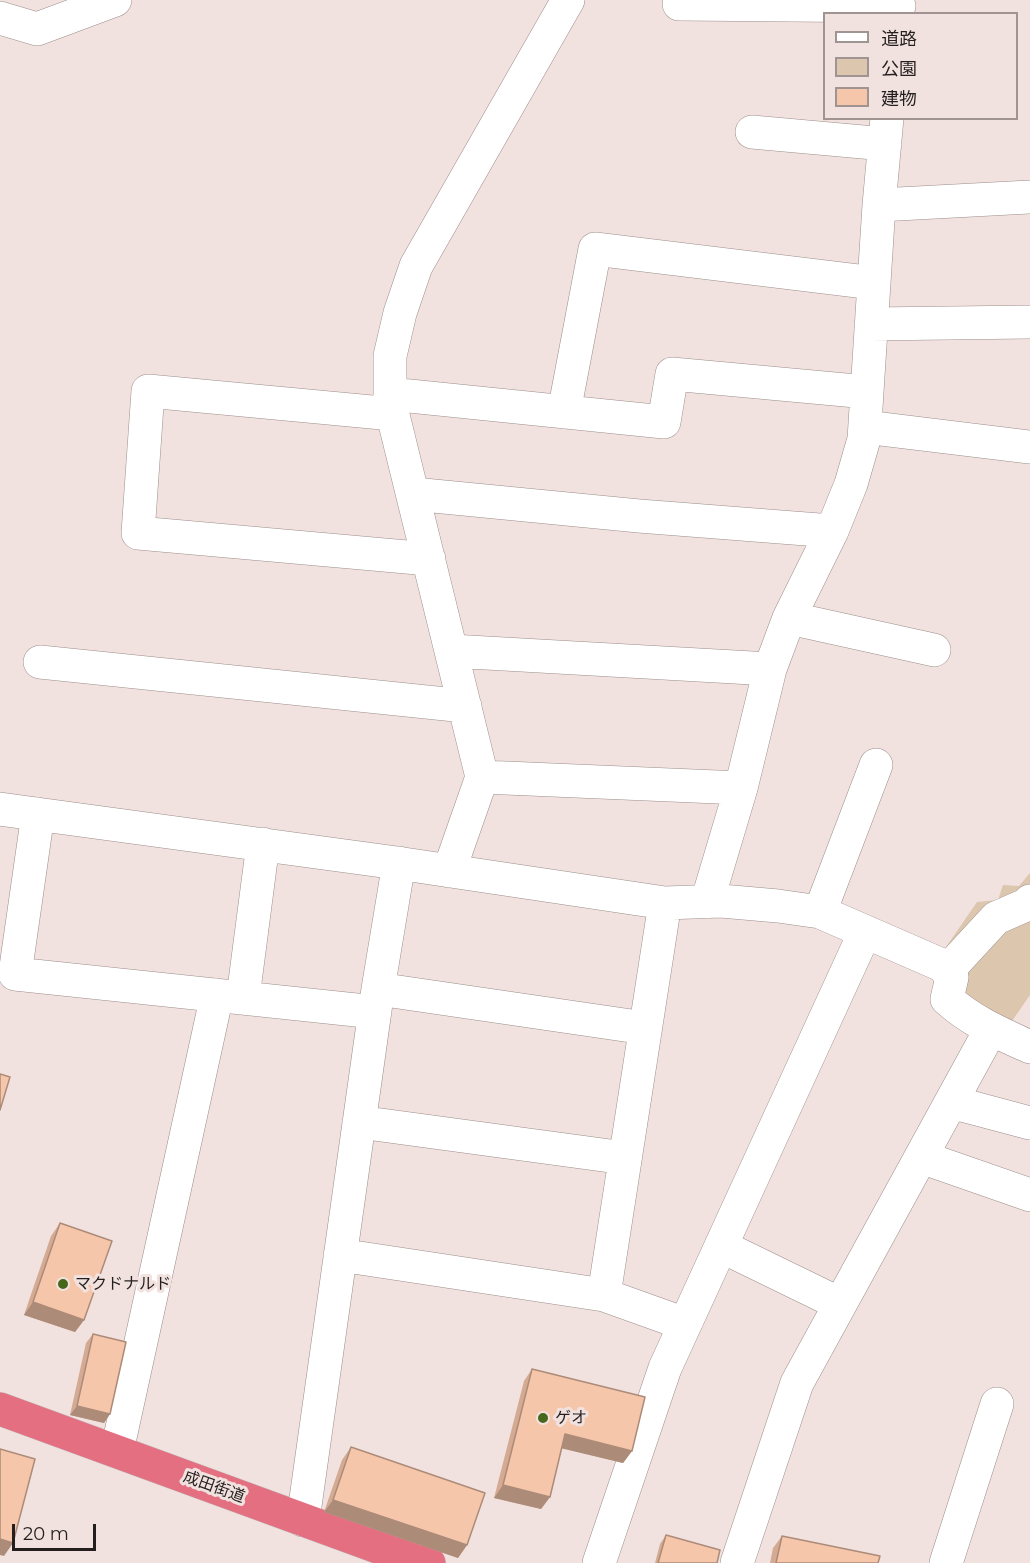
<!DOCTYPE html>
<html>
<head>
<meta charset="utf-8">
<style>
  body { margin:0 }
  #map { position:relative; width:1030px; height:1563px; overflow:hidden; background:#f1e2df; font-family:Montserrat,"Noto Sans JP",sans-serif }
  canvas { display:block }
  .legend { position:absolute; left:823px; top:12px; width:195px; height:108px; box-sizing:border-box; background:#f1e2df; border:2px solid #9f9492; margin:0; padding:8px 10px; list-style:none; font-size:18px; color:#241f1e }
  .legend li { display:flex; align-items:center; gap:12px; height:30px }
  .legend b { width:30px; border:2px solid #9f9492 }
  .scale { position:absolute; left:12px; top:1524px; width:84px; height:27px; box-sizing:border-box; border:3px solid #241f1e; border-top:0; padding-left:8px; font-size:18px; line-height:21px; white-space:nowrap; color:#241f1e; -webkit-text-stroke:4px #f1e2df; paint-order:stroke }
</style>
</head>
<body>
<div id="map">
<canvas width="1030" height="1563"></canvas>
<ul class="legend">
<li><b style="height:8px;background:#fff"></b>道路</li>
<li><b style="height:16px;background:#dcc6ae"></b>公園</li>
<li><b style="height:16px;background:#f6c6ab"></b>建物</li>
</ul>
<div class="scale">20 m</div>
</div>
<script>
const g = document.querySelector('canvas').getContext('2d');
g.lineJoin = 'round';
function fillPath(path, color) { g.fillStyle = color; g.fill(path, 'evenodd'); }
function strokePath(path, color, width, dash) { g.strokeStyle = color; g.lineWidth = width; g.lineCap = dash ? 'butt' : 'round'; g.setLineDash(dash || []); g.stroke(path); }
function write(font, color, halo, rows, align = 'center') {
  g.font = font + ' Montserrat,"Noto Sans JP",sans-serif'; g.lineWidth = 6; g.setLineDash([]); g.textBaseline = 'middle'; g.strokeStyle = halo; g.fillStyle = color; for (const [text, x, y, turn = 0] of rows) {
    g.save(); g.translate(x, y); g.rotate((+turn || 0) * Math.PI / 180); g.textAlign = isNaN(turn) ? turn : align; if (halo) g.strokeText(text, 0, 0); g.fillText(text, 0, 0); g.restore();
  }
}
fillPath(new Path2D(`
  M 1030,873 L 1030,995 L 1003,1034 L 947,999 L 946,947 L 977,902 L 998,900 L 1003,885 L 1019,886 Z`), '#dcc6ae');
const minor = new Path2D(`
  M 679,4 L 899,6
  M 0,18 L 37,29 L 115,0
  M 752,132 L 885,144
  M 879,205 L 1030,197
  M 871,324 L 1030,322
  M 390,394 L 664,422 L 672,374 L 867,392
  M 564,412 L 595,249 L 874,283
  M 393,414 L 148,391 L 138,533 L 429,559
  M 865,427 L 1030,447
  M 413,494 L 639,516 L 832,531
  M 789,618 L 934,650
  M 451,651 L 770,669
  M 40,662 L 465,706
  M 482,777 L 741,788
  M 0,809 L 397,863 L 665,903 L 721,901 L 778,906 L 820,912 L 944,966 L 952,977 L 947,999 C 971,1021 1001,1034 1030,1047
  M 38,814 L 15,974 L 375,1012
  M 449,871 L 482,777 L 390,403 L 390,356 L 400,313 L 416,266 L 568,0
  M 707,902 L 741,788 L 770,669 L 789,618 L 832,531 L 851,484 L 864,439 L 879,205 L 887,118
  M 820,912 L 876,765
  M 947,971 L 996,918 L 1026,905 L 1030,901
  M 378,989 L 645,1028
  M 243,997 L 263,844
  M 951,1102 L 1030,1123
  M 359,1122 L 625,1158
  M 921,1157 L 1030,1195
  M 721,1246 L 840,1304
  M 340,1255 L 604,1295 L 685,1324
  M 604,1295 L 665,903
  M 117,1451 L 217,995
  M 303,1520 L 378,989 L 399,863
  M 599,1563 L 665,1368 L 865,932
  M 737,1563 L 797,1383 L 991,1029
  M 946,1563 L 997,1404`);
const highway = new Path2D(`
  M 0,1409 L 394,1553 L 429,1563`);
strokePath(minor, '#9c8e8b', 34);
strokePath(highway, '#c6c5c4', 34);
strokePath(minor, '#fff', 33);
strokePath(highway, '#e36f81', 33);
fillPath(new Path2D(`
  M 60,1223 L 84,1320 L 75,1332 L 24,1315 L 51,1236 Z
  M 93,1334 L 110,1414 L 104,1423 L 70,1415 L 86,1343 Z
  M 532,1369 L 632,1451 L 623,1463 L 562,1448 L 550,1497 L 541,1509 L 494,1498 L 524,1381 Z
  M 351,1447 L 467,1545 L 458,1558 L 324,1512 L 342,1460 Z
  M 666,1535 L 717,1563 L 655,1563 L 660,1544 Z
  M 782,1536 L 878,1563 L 770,1563 L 773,1548 Z`), '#d4aa93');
fillPath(new Path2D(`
  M 33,1302 L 84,1320 L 75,1332 L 24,1315 Z
  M 77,1406 L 110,1414 L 104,1423 L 70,1415 Z
  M 565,1434 L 632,1451 L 623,1463 L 556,1447 Z
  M 503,1485 L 550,1497 L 541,1509 L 494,1498 Z
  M 333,1500 L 467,1545 L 458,1558 L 324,1512 Z
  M 0,1539 L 13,1543 L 4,1556 L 0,1555 Z`), '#ac8b78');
const building = new Path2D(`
  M 0,1074 L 10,1077 L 0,1110 Z
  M 60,1223 L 112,1241 L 84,1320 L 33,1302 Z
  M 93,1334 L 126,1342 L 110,1414 L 77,1406 Z
  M 532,1369 L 645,1397 L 632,1451 L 565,1434 L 550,1497 L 503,1485 Z
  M 351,1447 L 485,1493 L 467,1545 L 333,1500 Z
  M 0,1449 L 35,1459 L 13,1543 L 0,1539 Z
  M 666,1535 L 720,1550 L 717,1563 L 658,1563 Z
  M 782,1536 L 880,1556 L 878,1563 L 776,1563 Z`);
fillPath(building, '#f6c6ab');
strokePath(building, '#ac8b78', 1.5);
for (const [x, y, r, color] of [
  [63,1284,6,"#47671d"],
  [543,1418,6,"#47671d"]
]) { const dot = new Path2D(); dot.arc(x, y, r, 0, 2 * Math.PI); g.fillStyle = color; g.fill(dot); strokePath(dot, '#f1e2df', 2); }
write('16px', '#241f1e', '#f1e2df', [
  ["マクドナルド",75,1284],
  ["ゲオ",555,1418]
], 'left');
write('16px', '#241f1e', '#f1e2df', [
  ["成田街道",214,1487,20]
]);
</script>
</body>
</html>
